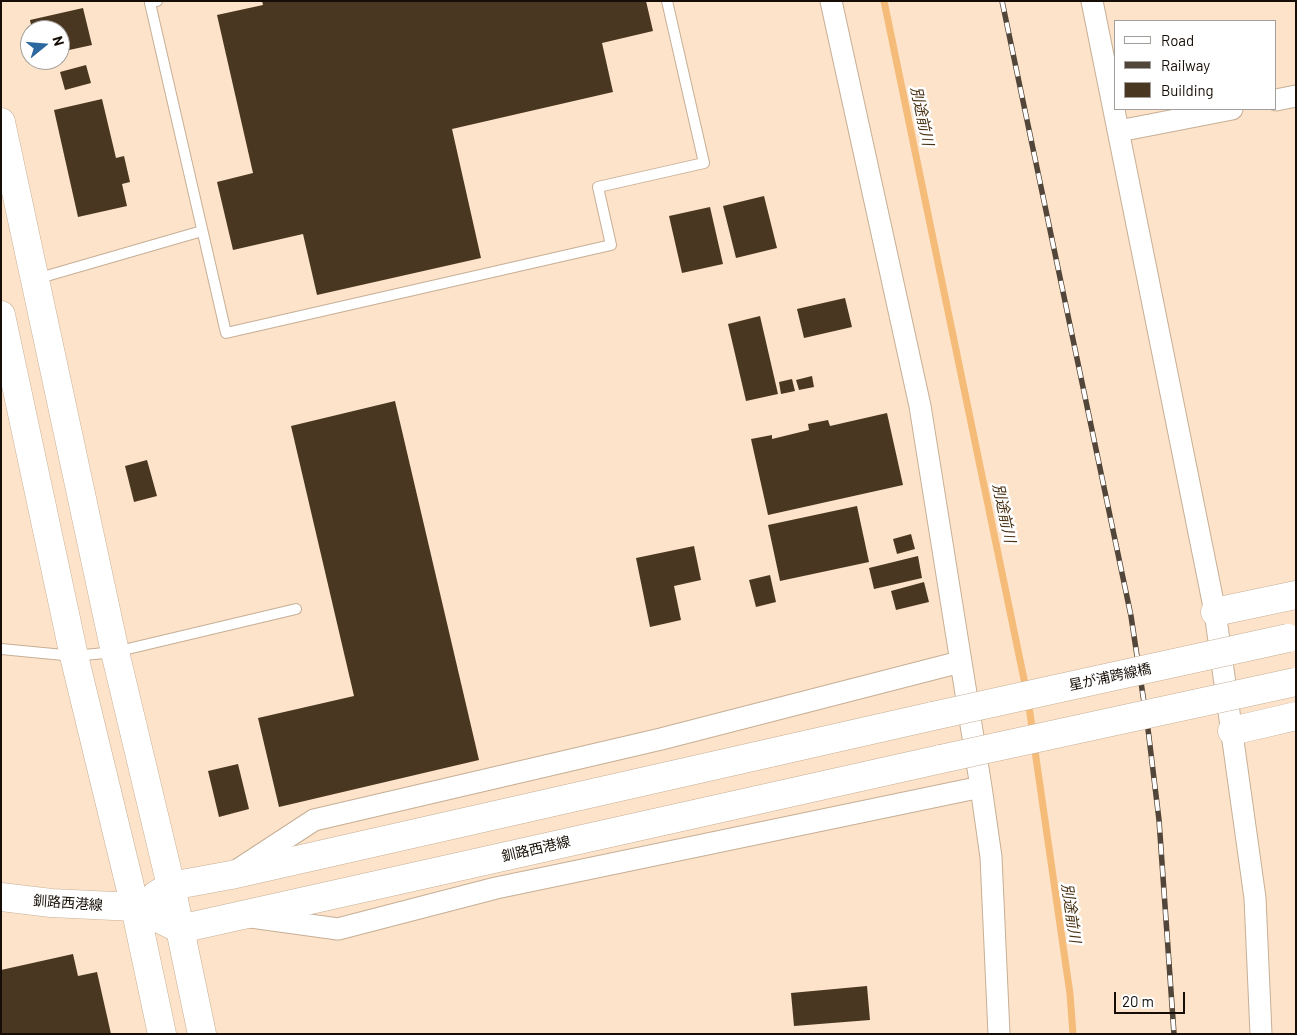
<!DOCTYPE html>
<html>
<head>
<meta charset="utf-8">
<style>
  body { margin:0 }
  #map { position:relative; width:1297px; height:1035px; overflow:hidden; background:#fce3c9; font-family:Barlow,sans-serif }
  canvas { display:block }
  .frame { position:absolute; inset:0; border:2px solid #160e06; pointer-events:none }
  .legend { position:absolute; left:1114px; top:20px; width:162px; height:90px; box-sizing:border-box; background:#fff; border:1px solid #a29f9b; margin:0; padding:6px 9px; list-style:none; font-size:15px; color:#160e06 }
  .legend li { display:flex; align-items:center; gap:10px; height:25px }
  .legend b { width:25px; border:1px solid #a29f9b }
  .north { position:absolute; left:20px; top:20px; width:50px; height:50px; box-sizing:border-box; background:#fff; border:1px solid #a29f9b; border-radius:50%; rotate:73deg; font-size:14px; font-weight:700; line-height:20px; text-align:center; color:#160e06 }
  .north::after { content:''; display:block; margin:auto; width:18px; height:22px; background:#2c689f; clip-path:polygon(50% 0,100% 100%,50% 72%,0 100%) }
  .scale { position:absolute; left:1114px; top:992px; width:71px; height:22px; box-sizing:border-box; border:2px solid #160e06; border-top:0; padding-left:6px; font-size:15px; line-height:18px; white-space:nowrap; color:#160e06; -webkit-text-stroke:4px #fff; paint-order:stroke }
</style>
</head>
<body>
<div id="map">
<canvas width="1297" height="1035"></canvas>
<div class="frame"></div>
<ul class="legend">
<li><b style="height:6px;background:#fff"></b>Road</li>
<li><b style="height:6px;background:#524539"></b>Railway</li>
<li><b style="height:14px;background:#4a3721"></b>Building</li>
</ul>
<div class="north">N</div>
<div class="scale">20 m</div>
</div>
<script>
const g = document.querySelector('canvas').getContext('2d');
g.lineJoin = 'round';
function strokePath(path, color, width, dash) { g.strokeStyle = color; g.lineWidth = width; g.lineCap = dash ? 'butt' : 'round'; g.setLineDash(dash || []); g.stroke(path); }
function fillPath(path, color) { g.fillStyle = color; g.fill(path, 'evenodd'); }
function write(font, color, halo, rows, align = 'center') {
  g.font = font + ' Barlow,"Noto Sans JP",sans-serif'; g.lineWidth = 5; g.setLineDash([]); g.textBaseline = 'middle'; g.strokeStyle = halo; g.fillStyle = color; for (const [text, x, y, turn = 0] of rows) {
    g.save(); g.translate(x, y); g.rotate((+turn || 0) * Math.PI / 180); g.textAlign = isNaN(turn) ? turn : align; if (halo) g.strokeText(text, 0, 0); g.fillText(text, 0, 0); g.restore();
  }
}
strokePath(new Path2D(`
  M 884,1 L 1026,689
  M 1028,700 L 1033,734
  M 1034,744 L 1070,994 L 1073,1034`), '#f5bb78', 7);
fillPath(new Path2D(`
  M 262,1 L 646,1 L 653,31 L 602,43 L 613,92 L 452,129 L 481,258 L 317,295 L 303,234 L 233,250 L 217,182 L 253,173 L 217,15 L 263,5 Z
  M 83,8 L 92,45 L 60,52 L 60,30 L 32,30 L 30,20 Z
  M 86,65 L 91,83 L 65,90 L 60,72 Z
  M 102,99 L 116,158 L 124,156 L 130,182 L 122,184 L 127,206 L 78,217 L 54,110 Z
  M 764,196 L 777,248 L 736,258 L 723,206 Z
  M 710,207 L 723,264 L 682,273 L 669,216 Z
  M 845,298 L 852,327 L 804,338 L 797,309 Z
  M 760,316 L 778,394 L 746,401 L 728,324 Z
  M 812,376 L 814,387 L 799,390 L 796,380 Z
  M 792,379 L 795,391 L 781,394 L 779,382 Z
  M 395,401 L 479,760 L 279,807 L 258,718 L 354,696 L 291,426 Z
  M 887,413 L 903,485 L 768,515 L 751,439 L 772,435 L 772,439 L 809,430 L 808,424 L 828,420 L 830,426 Z
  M 147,460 L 157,496 L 134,502 L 125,466 Z
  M 857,506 L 869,562 L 780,581 L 768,525 Z
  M 911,534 L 915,549 L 897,554 L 893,539 Z
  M 694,546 L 701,580 L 674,586 L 681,620 L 650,627 L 636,558 Z
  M 918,556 L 922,578 L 874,589 L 869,568 Z
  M 770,575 L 776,602 L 756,607 L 749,580 Z
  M 924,582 L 929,602 L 896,610 L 891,591 Z
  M 238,764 L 249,809 L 219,817 L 208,771 Z
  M 73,954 L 78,976 L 97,972 L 111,1034 L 1,1034 L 1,970 Z
  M 867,986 L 870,1020 L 794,1026 L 791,993 Z`), '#4a3721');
const lane = new Path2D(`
  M 157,1 L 150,3 L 226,333 L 611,245 L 598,187 L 704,163 L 667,1
  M 36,279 L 202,231
  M 1,649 L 74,656 L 115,652 L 296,609`);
const street = new Path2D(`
  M 831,1 L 920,406 L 981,787 L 991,857 L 999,1034
  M 1092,1 L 1215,612 L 1255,898 L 1261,1034
  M 1276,100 L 1296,96
  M 1119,131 L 1232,109
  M 239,869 L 314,820 L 661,739 L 960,662
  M 251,917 L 338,929 L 496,888 L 981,787`);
const secondary = new Path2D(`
  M 1,122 L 115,652 L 171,886 L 202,1034
  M 1,315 L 74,656 L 135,907 L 162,1034
  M 1215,612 L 1296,595
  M 1232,731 L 1296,716
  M 156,895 L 171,886 L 231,875 L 933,716
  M 1,897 L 51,903 L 135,907 L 180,929 L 941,759`);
strokePath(lane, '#c6af96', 12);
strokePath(street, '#c6af96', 23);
strokePath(secondary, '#c6af96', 29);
strokePath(lane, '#fff', 10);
strokePath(street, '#fff', 21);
strokePath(secondary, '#fff', 28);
const rail = new Path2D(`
  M 1002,1 L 1131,616 L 1148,729 L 1159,820 L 1174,1034`);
strokePath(rail, '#524539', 5.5);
strokePath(rail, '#fff', 4, [11]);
const secondaryBridge = new Path2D(`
  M 933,716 L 1288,638
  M 941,759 L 1295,682`);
strokePath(secondaryBridge, '#c6af96', 29, []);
strokePath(secondaryBridge, '#fff', 28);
write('14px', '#160e06', '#fff', [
  ["星が浦跨線橋",1110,677,-12],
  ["釧路西港線",536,849,-13],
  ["釧路西港線",68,903,4]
]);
write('italic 15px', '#493114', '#fff', [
  ["別途前川",922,116,78],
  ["別途前川",1004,513,78],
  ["別途前川",1071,913,82]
]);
</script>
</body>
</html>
